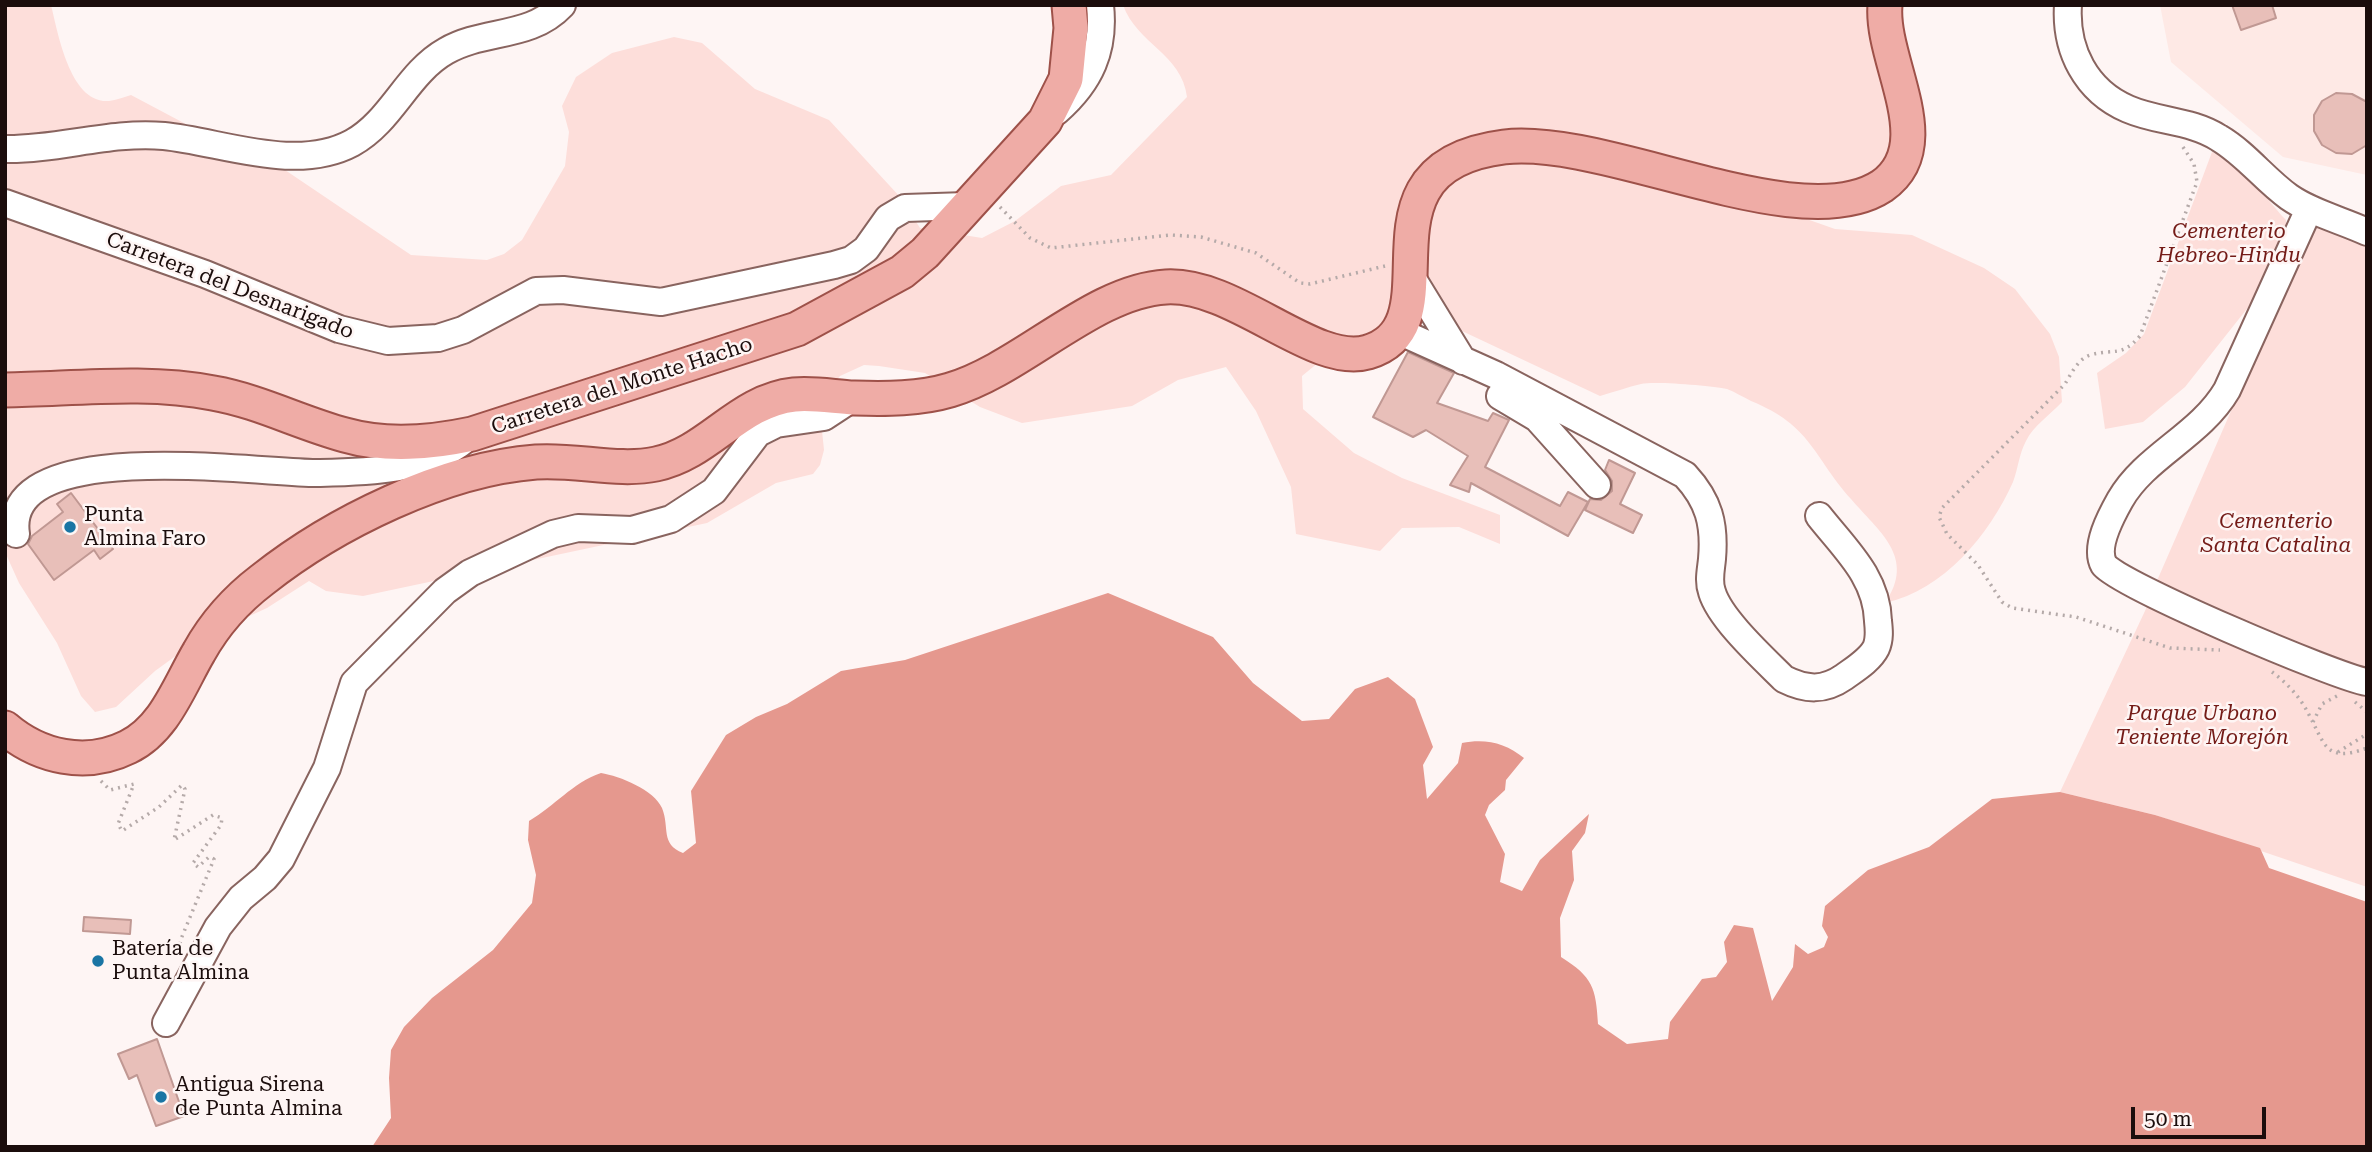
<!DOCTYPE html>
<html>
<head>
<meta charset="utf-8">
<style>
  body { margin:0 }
  #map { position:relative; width:2372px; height:1152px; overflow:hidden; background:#fef5f4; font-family:"Roboto Serif",serif }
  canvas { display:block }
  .frame { position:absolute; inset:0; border:7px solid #1b0d0c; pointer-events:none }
  .scale { position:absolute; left:2131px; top:1107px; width:135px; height:32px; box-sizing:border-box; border:4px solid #1b0d0c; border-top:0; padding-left:9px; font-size:21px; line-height:24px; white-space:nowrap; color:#1b0d0c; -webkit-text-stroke:5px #fef5f4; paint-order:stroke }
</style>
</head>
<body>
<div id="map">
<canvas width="2372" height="1152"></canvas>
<div class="frame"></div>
<div class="scale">50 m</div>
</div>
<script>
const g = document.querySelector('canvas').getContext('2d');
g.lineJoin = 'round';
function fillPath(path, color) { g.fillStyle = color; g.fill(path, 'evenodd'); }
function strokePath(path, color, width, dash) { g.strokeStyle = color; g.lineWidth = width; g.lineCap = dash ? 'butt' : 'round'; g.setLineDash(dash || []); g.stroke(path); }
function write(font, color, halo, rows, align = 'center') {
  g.font = font + ' "Roboto Serif",serif'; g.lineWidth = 5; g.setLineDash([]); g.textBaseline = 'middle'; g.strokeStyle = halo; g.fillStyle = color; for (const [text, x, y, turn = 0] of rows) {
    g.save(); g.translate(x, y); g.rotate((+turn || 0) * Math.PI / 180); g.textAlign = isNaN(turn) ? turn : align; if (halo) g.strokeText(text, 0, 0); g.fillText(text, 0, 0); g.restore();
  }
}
fillPath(new Path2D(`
  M 2160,5 L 2367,5 L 2367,175 L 2283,157 L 2171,62 Z`), '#fee9e5');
fillPath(new Path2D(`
  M 5,5 L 51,5 C 58,33 70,104 109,101 C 116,100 124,97 131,95 L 197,130 L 248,145 L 411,255 L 487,260 L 504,254 L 522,240 L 565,166 L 569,132 L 562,106 L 576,77 L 612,53 L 674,37 L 702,43 L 755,89 L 829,120 L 901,198 L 920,228 L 982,238 L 1015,221 L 1061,186 L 1111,175 L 1187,97 C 1182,54 1137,44 1123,5 L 1876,5 L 1898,117 L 1891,165 L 1798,216 L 1835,229 L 1912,235 L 1984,268 L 2015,289 L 2050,334 L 2059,357 L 2062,402 C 2051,414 2033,426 2026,441 C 2019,454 2018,469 2013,482 C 1989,535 1944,590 1885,603 C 1917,557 1878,531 1851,499 C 1812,455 1812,426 1751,401 C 1743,397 1735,392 1727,389 C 1712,386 1656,381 1641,384 C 1628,387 1614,392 1600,396 L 1428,315 L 1347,339 L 1302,376 L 1303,409 L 1354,453 L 1402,478 L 1500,515 L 1500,544 L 1459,527 L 1402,528 L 1380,551 L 1296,534 L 1291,487 L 1256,411 L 1226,367 L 1178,380 L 1132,406 L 1022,423 L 980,407 L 925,373 L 879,366 L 864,365 L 840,376 L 819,402 L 824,450 L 820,465 L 813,474 L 776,483 L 707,523 L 363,596 L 326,591 L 309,581 L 267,608 L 199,639 L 155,671 L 116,707 L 95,712 L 81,696 L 57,643 L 19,583 L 5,552 Z
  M 2212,152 C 2244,162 2263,196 2286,220 L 2286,234 L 2265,286 L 2185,387 L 2143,422 L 2105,429 L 2097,373 L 2126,353 L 2144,334 Z
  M 2313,223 L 2367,248 L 2367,669 L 2354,666 L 2156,583 Z
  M 2152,596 L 2367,683 L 2367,887 L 2155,815 L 2060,792 Z`), '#fddeda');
fillPath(new Path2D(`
  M 1108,593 L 1213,637 L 1253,683 L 1302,721 L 1329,719 L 1355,689 L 1388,677 L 1415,699 L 1433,747 L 1423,765 L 1427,799 L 1458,763 L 1462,743 C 1485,738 1506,743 1524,758 L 1506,780 L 1505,790 L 1489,805 L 1485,815 L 1505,854 L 1500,882 L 1522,891 L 1540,860 L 1589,814 L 1585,833 L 1572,851 L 1574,880 L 1560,918 L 1561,957 C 1593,977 1596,988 1598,1024 L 1627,1044 L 1668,1039 L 1670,1022 L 1702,979 L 1716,977 L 1727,962 L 1724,942 L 1734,925 L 1753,928 L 1772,1001 L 1793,967 L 1795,944 L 1808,954 L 1824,947 L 1828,937 L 1822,926 L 1825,906 L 1868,870 L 1929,847 L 1992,799 L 2060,792 L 2155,815 L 2260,848 L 2269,868 L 2367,902 L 2367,1147 L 372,1147 L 391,1118 L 389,1078 L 391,1050 L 404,1027 L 432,998 L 493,950 L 532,903 L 536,875 L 528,840 L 529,821 C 555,806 572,783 601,773 C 620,776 654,790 662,808 C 670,828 660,844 683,853 L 696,843 L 691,791 L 726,735 L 756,717 L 787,704 L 841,671 L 905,660 Z`), '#e5988e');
const building = new Path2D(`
  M 2232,5 L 2272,5 L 2276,18 L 2241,30 Z
  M 2336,93 L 2352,94 L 2367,102 L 2367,145 L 2352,154 L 2336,153 L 2322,145 L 2314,131 L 2314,115 L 2322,101 Z
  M 1408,352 L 1454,373 L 1437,403 L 1488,421 L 1493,413 L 1509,420 L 1485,467 L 1560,506 L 1568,492 L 1588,502 L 1568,536 L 1471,483 L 1469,492 L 1450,485 L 1468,456 L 1426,430 L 1413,437 L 1373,417 Z
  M 1609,460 L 1635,473 L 1620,504 L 1642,515 L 1633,533 L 1585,510 L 1590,499 L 1601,500 L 1612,491 L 1612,481 L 1605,470 Z
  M 71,493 L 113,549 L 100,559 L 94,550 L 54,580 L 28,544 L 32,536 L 63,512 L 57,504 Z
  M 84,917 L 131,920 L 130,934 L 83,931 Z
  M 157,1039 L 184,1116 L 156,1126 L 137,1075 L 129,1079 L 118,1054 Z`);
fillPath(building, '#e8bfb9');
strokePath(building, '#c09893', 2);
const minor = new Path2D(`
  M 2068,5 C 2065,50 2086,91 2128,109 C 2158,122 2191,120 2219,138 C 2246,154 2264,179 2289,197 C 2312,213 2341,220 2367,232
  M 1057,111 C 1090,82 1105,50 1100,5
  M 5,149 C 58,150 111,131 164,136 C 222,142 296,173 352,143 C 392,121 407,73 446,51 C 484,29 530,39 562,5
  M 5,203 L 205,274 L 339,329 L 388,341 L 438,338 L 463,330 L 536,291 L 563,290 L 661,302 L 834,265 L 851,260 L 866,249 L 888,218 L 905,208 L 966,206
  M 2309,209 L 2227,390 C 2200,436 2145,456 2120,500 C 2111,516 2094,547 2104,565 C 2115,583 2338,678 2367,682
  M 1411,276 L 1463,361
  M 1396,330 L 1496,375 L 1685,475 C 1709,501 1715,524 1712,559 C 1711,570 1708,581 1712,592 C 1720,619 1763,658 1784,679 C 1806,690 1824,691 1844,677 C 1855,669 1870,660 1876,648 C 1880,639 1879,630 1878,621 C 1877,577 1845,549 1819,516
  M 1500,396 L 1537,418 L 1597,485
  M 16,534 C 0,432 268,475 319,473 C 367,472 427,471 466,439
  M 166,1023 L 218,927 L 241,898 L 265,878 L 281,859 L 327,768 L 354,683 L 445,591 L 470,573 L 553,534 L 578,528 L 632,530 L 671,519 L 714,491 L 758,433 L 776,424 L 824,417 L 853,398`);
const major = new Path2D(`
  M 5,390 C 74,389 146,380 213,393 C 259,401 300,423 345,435 C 387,447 430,443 472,434 L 797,329 L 902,272 L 925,253 L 1045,121 L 1066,79 L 1071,28 L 1069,5
  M 5,728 C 39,757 86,768 128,747 C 165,729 179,686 199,652 C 214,625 237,599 262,580 C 334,523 444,469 536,462 C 576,459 618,472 656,464 C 709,453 738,401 794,395 C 814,393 834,397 854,398 C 886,399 920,399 950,390 C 1022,369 1093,291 1166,287 C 1235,283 1314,368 1368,352 C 1462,324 1343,167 1504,147 C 1607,135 1800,240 1882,186 C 1941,145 1880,61 1885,5`);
strokePath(minor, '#89645f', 30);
strokePath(major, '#9e5149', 37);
strokePath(new Path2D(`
  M 2183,147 L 2194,164 L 2197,182 L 2140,336 C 2121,358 2114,348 2090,355 C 2078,359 2071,374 2065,384 L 1942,508 L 1939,517 L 1947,534 L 1978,565 L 2002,602 L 2012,608 L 2076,617 L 2170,648 L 2220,650
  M 1000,207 L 1030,238 L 1051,248 L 1171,235 L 1201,237 L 1256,253 L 1300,283 L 1310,284 L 1385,266
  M 2272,672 C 2286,682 2300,697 2308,713 C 2325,743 2324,764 2367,748
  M 2355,702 L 2367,712
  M 2313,722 L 2322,704 L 2337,696
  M 2338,752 L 2367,734
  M 101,781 L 110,790 L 134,784 L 118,824 L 122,831 L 159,807 L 182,785 L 185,789 L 174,840 L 213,815 L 222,818 L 221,825 L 193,863 L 198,867 L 209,857 L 214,859 L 181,939 L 179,949 L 182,950`), '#b5aaa9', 3.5, [2, 5]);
strokePath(minor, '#fff', 26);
strokePath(major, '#efaca6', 33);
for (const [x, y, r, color] of [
  [70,527,7,"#1a75a4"],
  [98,961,7,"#1a75a4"],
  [161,1097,7,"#1a75a4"]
]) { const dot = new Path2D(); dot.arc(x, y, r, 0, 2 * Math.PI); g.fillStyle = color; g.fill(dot); strokePath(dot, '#fef5f4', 2.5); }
write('italic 21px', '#741b17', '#fef5f4', [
  ["Cementerio",2229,232],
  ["Hebreo-Hindu",2229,256],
  ["Cementerio",2276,522],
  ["Santa Catalina",2276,546],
  ["Parque Urbano",2202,714],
  ["Teniente Morejón",2202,738]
]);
write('21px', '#1b0d0c', '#fef5f4', [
  ["Carretera del Desnarigado",230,286,21],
  ["Carretera del Monte Hacho",622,386,-18]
]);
write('21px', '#1b0d0c', '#fef5f4', [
  ["Punta",84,515],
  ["Almina Faro",84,539],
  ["Batería de",112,949],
  ["Punta Almina",112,973],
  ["Antigua Sirena",175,1085],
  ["de Punta Almina",175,1109]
], 'left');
</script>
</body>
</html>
